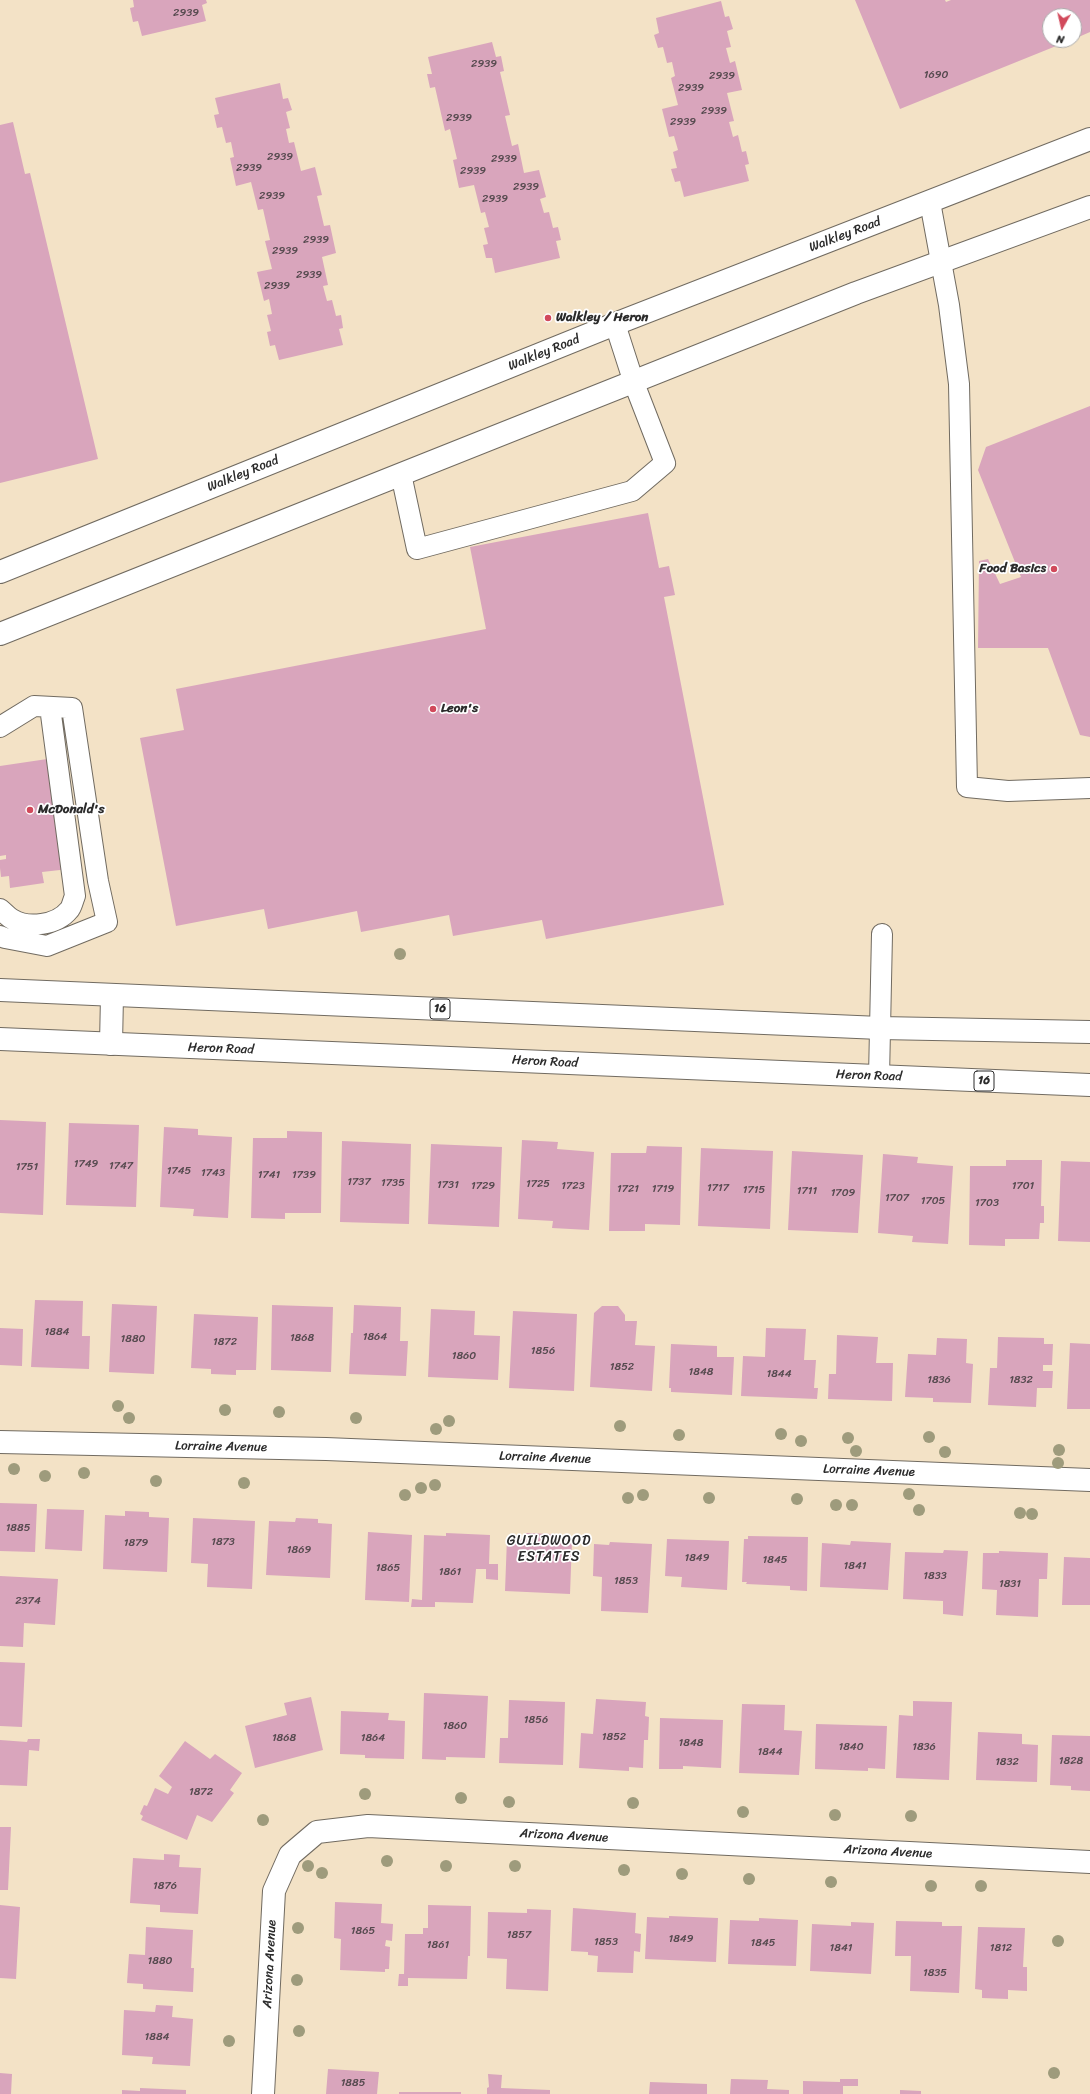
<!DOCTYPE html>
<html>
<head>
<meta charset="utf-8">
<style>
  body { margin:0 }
  #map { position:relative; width:1090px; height:2094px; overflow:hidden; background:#f3e2c6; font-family:Sriracha,sans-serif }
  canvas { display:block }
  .north { position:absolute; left:1042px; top:8px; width:40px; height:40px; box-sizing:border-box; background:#fff; border:1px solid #aaa; border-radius:50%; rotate:188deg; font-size:11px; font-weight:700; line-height:16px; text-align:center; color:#2b2b2b }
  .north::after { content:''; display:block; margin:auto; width:14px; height:18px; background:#d1495b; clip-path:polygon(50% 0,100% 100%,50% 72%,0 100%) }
</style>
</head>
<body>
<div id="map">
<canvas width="1090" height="2094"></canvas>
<div class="north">N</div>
</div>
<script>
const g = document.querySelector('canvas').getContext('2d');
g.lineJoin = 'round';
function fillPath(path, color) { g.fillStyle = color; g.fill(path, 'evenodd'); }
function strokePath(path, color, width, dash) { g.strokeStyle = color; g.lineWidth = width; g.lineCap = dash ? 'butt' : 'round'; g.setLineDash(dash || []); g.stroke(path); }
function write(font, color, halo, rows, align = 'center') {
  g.font = font + ' Sriracha,sans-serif'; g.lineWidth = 3.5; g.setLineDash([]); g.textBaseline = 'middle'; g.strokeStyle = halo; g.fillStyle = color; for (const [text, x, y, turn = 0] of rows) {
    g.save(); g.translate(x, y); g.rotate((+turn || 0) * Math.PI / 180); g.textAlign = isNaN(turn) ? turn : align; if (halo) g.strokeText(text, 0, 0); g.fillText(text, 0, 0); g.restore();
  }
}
fillPath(new Path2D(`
  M 133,0 L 206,0 L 207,3 L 202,5 L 206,21 L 142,36 L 138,21 L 133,22 L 130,8 L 134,7 Z
  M 855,0 L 945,0 L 946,2 L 951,0 L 1090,0 L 1090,32 L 1074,39 L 1074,16 L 1050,16 L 1050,40 L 1071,40 L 900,109 Z
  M 721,1 L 725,17 L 729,16 L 733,29 L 727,31 L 731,47 L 726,48 L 730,63 L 735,61 L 742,90 L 727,93 L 734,121 L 729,122 L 733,137 L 738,135 L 742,152 L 746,151 L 749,164 L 745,165 L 749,181 L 684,197 L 680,181 L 675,182 L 671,169 L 677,168 L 673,152 L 678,150 L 674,136 L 669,137 L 662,109 L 678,105 L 671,78 L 675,76 L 672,62 L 667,63 L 663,47 L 658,48 L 654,35 L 659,33 L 656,18 Z
  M 492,42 L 496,57 L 501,56 L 504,71 L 500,72 L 510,115 L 505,116 L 512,146 L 518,144 L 524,173 L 539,170 L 546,197 L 540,199 L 544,213 L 549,212 L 553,228 L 558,227 L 561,240 L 556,241 L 560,258 L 495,273 L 492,258 L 486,258 L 483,245 L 488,244 L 484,228 L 489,227 L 485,212 L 481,213 L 474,185 L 459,188 L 453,160 L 457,159 L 450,129 L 445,131 L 435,87 L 430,88 L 427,74 L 432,74 L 428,57 Z
  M 280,83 L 283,99 L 288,98 L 292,110 L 286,112 L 290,128 L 286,129 L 289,143 L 294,142 L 301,171 L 315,167 L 322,195 L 317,196 L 321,213 L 324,226 L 330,225 L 336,253 L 322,257 L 328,285 L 323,286 L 327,301 L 332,300 L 336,316 L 341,315 L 343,328 L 339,329 L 343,345 L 279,360 L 275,345 L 270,346 L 267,332 L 271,331 L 267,315 L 272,314 L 269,299 L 264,301 L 257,272 L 272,269 L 265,241 L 270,240 L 263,209 L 258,210 L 251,182 L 236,186 L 230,158 L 234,157 L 231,142 L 226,143 L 222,127 L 217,128 L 214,115 L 219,114 L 215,98 Z
  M 13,122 L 25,174 L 30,173 L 98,459 L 0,483 L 0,125 Z
  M 1090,406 L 1090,737 L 1080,735 L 1048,648 L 978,648 L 979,561 L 988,559 L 1000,584 L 1021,577 L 978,470 L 986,447 Z
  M 648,513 L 659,568 L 669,566 L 675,595 L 664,597 L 724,905 L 546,939 L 542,920 L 453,936 L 449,915 L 361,932 L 357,911 L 268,929 L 264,909 L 176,926 L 140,738 L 184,730 L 176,689 L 486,629 L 470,547 Z
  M 54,758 L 69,869 L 42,872 L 44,883 L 10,888 L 9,876 L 1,877 L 0,868 L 0,860 L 6,859 L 6,855 L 0,856 L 0,766 Z
  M 0,1120 L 46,1122 L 43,1215 L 0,1213 Z
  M 69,1123 L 139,1125 L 136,1207 L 66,1205 Z
  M 164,1127 L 198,1129 L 198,1135 L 232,1137 L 228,1218 L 193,1216 L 194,1209 L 160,1207 Z
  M 287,1131 L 322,1132 L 321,1213 L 285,1213 L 285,1219 L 251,1218 L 253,1138 L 287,1138 Z
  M 522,1140 L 558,1142 L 557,1149 L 594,1152 L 589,1230 L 552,1228 L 553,1221 L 518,1219 Z
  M 342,1141 L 411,1144 L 409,1224 L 340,1222 Z
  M 431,1144 L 502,1147 L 499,1227 L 428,1224 Z
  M 647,1146 L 682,1147 L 680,1225 L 645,1224 L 645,1231 L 609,1231 L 611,1153 L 646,1153 Z
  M 701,1148 L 773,1151 L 770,1229 L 698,1226 Z
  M 792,1151 L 863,1155 L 858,1233 L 788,1230 Z
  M 883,1154 L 918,1157 L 917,1163 L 953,1166 L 948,1244 L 912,1242 L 913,1236 L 878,1233 Z
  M 1006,1160 L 1042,1160 L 1041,1206 L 1044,1206 L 1044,1223 L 1040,1223 L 1039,1239 L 1005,1239 L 1005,1246 L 969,1245 L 970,1166 L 1006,1166 Z
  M 1061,1161 L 1090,1162 L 1090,1242 L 1058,1241 Z
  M 35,1300 L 83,1301 L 82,1336 L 90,1336 L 89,1369 L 31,1367 Z
  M 112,1304 L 157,1306 L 154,1374 L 109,1372 Z
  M 272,1305 L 333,1307 L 331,1372 L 271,1370 Z
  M 354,1305 L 401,1307 L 400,1341 L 408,1341 L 406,1376 L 349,1374 L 351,1333 L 353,1333 Z
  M 602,1306 L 618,1306 L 625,1315 L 625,1321 L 637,1321 L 635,1345 L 655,1346 L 652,1391 L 590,1387 L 594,1313 Z
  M 431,1309 L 475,1311 L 474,1335 L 500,1336 L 498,1380 L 428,1377 Z
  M 513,1311 L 577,1314 L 574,1391 L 509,1388 Z
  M 194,1314 L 258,1317 L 256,1370 L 236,1370 L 236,1375 L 211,1374 L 211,1369 L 191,1368 Z
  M 0,1328 L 23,1329 L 22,1366 L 0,1365 Z
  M 766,1328 L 806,1329 L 804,1360 L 816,1360 L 814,1388 L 818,1388 L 817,1399 L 741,1396 L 743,1356 L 765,1357 Z
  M 837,1335 L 878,1337 L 876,1363 L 893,1363 L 892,1401 L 828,1399 L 829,1374 L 836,1374 Z
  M 998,1337 L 1044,1338 L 1044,1344 L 1053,1344 L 1052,1365 L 1043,1365 L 1043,1371 L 1053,1371 L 1052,1388 L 1037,1388 L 1036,1407 L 988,1405 L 990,1368 L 997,1368 Z
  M 937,1338 L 967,1339 L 966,1363 L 973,1364 L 971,1403 L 933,1402 L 933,1398 L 905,1397 L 908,1354 L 936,1355 Z
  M 1070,1343 L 1090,1344 L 1090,1409 L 1067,1409 Z
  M 671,1344 L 717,1346 L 717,1357 L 734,1357 L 732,1395 L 671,1392 L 671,1388 L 669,1388 Z
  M 0,1503 L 37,1504 L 35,1552 L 0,1551 Z
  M 47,1509 L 84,1510 L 82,1551 L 45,1549 Z
  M 125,1511 L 149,1512 L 149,1517 L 169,1518 L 167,1572 L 103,1569 L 105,1515 L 125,1516 Z
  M 193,1518 L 255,1521 L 252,1589 L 207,1587 L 208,1564 L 191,1563 Z
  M 296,1518 L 318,1519 L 318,1523 L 332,1524 L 330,1578 L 266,1575 L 269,1521 L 295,1522 Z
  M 368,1532 L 412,1535 L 409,1602 L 365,1600 Z
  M 446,1533 L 490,1535 L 489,1564 L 498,1564 L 498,1580 L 486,1579 L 486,1569 L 476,1569 L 473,1603 L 435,1602 L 435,1607 L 411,1607 L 412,1599 L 422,1600 L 424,1535 L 446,1536 Z
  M 526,1533 L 551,1534 L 551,1537 L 566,1538 L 566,1540 L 572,1541 L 570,1594 L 505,1591 L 507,1538 L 526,1539 Z
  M 748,1536 L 808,1537 L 807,1591 L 790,1590 L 790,1586 L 746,1584 L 747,1582 L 742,1582 L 744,1539 L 748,1539 Z
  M 667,1539 L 729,1541 L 727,1590 L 681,1587 L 682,1577 L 665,1576 Z
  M 851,1541 L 891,1543 L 888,1590 L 820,1587 L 822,1543 L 850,1545 Z
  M 610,1542 L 652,1544 L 648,1613 L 601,1611 L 602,1577 L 593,1576 L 594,1544 L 609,1545 Z
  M 944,1550 L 968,1551 L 963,1616 L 943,1614 L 943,1601 L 903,1599 L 905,1552 L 943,1553 Z
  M 999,1551 L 1048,1553 L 1047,1579 L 1039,1579 L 1038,1617 L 996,1615 L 997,1590 L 982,1589 L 983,1553 L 999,1553 Z
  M 1064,1557 L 1090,1558 L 1090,1605 L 1062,1605 Z
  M 0,1576 L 58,1579 L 55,1625 L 24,1623 L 23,1647 L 0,1646 Z
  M 0,1662 L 25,1663 L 22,1727 L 0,1726 Z
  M 424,1693 L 488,1696 L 485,1758 L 446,1757 L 446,1760 L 422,1759 Z
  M 311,1697 L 323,1750 L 255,1768 L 245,1726 L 287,1715 L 284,1703 Z
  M 596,1699 L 646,1702 L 645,1716 L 649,1717 L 648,1740 L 644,1740 L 643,1768 L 629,1767 L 629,1771 L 579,1768 L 581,1733 L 593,1734 Z
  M 509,1700 L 565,1702 L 563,1765 L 499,1763 L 500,1738 L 508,1738 Z
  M 913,1701 L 952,1702 L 949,1780 L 896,1778 L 899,1715 L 913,1716 Z
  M 742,1704 L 785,1705 L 784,1730 L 802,1731 L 799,1775 L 739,1773 Z
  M 341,1711 L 389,1713 L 388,1720 L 405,1721 L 404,1759 L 365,1758 L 365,1755 L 340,1754 Z
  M 660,1718 L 723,1720 L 721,1768 L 683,1766 L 683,1769 L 659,1769 Z
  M 816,1724 L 887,1726 L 885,1769 L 868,1768 L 868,1771 L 815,1769 Z
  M 978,1732 L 1022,1734 L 1022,1744 L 1038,1745 L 1037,1782 L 976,1780 Z
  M 1052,1735 L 1090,1736 L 1090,1791 L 1071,1790 L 1071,1786 L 1050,1785 Z
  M 28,1739 L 40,1739 L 39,1751 L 29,1750 L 27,1786 L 0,1785 L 0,1740 L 27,1742 Z
  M 185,1741 L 210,1759 L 215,1754 L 242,1773 L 230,1790 L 234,1793 L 212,1822 L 197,1815 L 187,1840 L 141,1820 L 143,1816 L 140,1814 L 144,1805 L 147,1806 L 155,1788 L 168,1794 L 172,1787 L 159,1776 Z
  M 0,1827 L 11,1827 L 8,1890 L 0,1890 Z
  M 164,1854 L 180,1855 L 179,1867 L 201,1868 L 198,1914 L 160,1912 L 160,1905 L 130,1903 L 133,1858 L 164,1860 Z
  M 335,1902 L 382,1904 L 381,1923 L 393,1924 L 392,1941 L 386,1940 L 385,1946 L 390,1947 L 389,1969 L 385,1969 L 385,1972 L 340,1970 L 341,1939 L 334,1938 Z
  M 0,1905 L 20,1907 L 16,1979 L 0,1978 Z
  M 428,1905 L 471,1906 L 470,1956 L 468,1956 L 467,1979 L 408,1978 L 408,1986 L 398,1986 L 399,1974 L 404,1974 L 405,1934 L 423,1934 L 423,1928 L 428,1928 Z
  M 573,1908 L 636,1913 L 635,1933 L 641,1934 L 640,1952 L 634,1951 L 633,1973 L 597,1972 L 598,1956 L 588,1955 L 588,1952 L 571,1951 Z
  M 527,1909 L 551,1910 L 548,1991 L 506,1989 L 507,1959 L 487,1958 L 488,1912 L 527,1913 Z
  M 669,1916 L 718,1918 L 716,1962 L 645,1959 L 647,1917 L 669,1918 Z
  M 759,1918 L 798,1920 L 796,1966 L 728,1964 L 730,1920 L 759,1921 Z
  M 896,1921 L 942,1922 L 942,1926 L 962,1926 L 959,1993 L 910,1991 L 911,1956 L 895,1956 Z
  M 851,1922 L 874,1923 L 871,1974 L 810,1971 L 812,1924 L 851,1926 Z
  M 146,1927 L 193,1930 L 191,1968 L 194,1968 L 193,1992 L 143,1989 L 143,1984 L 127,1983 L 129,1954 L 145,1955 Z
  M 978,1927 L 1025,1928 L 1023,1967 L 1027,1967 L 1027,1991 L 1008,1990 L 1008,1999 L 982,1998 L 982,1990 L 975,1989 Z
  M 156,2005 L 173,2006 L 172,2017 L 193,2019 L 190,2066 L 152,2064 L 153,2057 L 122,2055 L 124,2010 L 155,2012 Z
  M 328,2069 L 379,2072 L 377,2094 L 326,2094 Z
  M 0,2073 L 12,2074 L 11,2094 L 0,2094 Z
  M 488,2074 L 502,2075 L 501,2088 L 550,2090 L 550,2094 L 487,2094 L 487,2088 L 489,2087 Z
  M 731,2079 L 768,2080 L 767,2089 L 789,2090 L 789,2094 L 730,2094 Z
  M 840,2079 L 858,2079 L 858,2086 L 843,2086 L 843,2094 L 803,2094 L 803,2081 L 840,2082 Z
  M 650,2082 L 707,2084 L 707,2094 L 649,2094 Z
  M 140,2088 L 186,2090 L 186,2094 L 122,2094 L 122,2090 L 140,2091 Z
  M 900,2090 L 921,2091 L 921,2094 L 900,2094 Z
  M 399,2092 L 461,2092 L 461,2094 L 399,2094 Z`), '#d9a5bc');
const service = new Path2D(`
  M 930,202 L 949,305 L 959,384 L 967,787 L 1008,791 L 1090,788
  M 401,474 L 417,549 L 632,491 L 665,463 L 634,383 L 615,324
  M 0,727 L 34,706 L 72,708 L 98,881 L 107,922 L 47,946 L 5,938 L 0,936
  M 0,909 C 4,912 8,917 12,919 C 28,929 57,925 69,910 C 72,907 73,900 75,896 L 50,707
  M 879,1077 L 882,934`);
const minor = new Path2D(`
  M 0,1442 L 326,1449 L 1090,1480
  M 263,2094 L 274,1891 L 290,1855 L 317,1832 L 368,1826 L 1090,1862`);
const secondary = new Path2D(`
  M 0,572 L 615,324 L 1090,139
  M 0,634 L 856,293 L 1090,207
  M 111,1044 L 112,996`);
const primary = new Path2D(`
  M 0,990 L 880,1028 L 1090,1032
  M 0,1039 L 1090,1085`);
strokePath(service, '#716b61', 22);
strokePath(minor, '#716b61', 24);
strokePath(secondary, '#716b61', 24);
strokePath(primary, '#716b61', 24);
strokePath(service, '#fff', 20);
strokePath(minor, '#fff', 22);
strokePath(secondary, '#fff', 22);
strokePath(primary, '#fff', 22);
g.fillStyle = '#9e9b7c';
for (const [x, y] of [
  [400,954],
  [118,1406],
  [225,1410],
  [279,1412],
  [129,1418],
  [356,1418],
  [449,1421],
  [620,1426],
  [436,1429],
  [781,1434],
  [679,1435],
  [929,1437],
  [848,1438],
  [801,1441],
  [1059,1450],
  [856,1451],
  [945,1452],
  [1058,1463],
  [14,1469],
  [84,1473],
  [45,1476],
  [156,1481],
  [244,1483],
  [435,1485],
  [421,1488],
  [909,1494],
  [405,1495],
  [643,1495],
  [628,1498],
  [709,1498],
  [797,1499],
  [836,1505],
  [852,1505],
  [919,1510],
  [1020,1513],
  [1032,1514],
  [365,1794],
  [461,1798],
  [509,1802],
  [633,1803],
  [743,1812],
  [835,1815],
  [911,1816],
  [263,1820],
  [387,1861],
  [308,1866],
  [446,1866],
  [515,1866],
  [624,1870],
  [322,1873],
  [682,1874],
  [749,1879],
  [831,1882],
  [931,1886],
  [981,1886],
  [298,1928],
  [1058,1941],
  [297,1980],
  [299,2031],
  [229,2041],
  [1054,2073]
]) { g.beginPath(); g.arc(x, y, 6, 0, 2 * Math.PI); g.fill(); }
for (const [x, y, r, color] of [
  [548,318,4,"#d1495b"],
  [1054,569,4,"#d1495b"],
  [433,709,4,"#d1495b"],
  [30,810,4,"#d1495b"]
]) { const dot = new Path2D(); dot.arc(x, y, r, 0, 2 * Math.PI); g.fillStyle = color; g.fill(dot); strokePath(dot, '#fff', 1.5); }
write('11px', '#564a4f', null, [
  ["2939",186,13],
  ["2939",484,64],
  ["1690",936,75],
  ["2939",722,76],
  ["2939",691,88],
  ["2939",714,111],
  ["2939",459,118],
  ["2939",683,122],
  ["2939",280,157],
  ["2939",504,159],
  ["2939",249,168],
  ["2939",473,171],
  ["2939",526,187],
  ["2939",272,196],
  ["2939",495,199],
  ["2939",316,240],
  ["2939",285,251],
  ["2939",309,275],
  ["2939",277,286],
  ["1749",86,1164],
  ["1747",121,1166],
  ["1751",27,1167],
  ["1745",179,1171],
  ["1743",213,1173],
  ["1741",269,1175],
  ["1739",304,1175],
  ["1737",359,1182],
  ["1735",393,1183],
  ["1725",538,1184],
  ["1731",448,1185],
  ["1729",483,1186],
  ["1723",573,1186],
  ["1701",1023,1186],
  ["1717",718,1188],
  ["1721",628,1189],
  ["1719",663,1189],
  ["1715",754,1190],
  ["1711",807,1191],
  ["1709",843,1193],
  ["1707",897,1198],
  ["1705",933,1201],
  ["1703",987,1203],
  ["1884",57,1332],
  ["1864",375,1337],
  ["1868",302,1338],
  ["1880",133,1339],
  ["1872",225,1342],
  ["1856",543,1351],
  ["1860",464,1356],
  ["1852",622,1367],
  ["1848",701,1372],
  ["1844",779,1374],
  ["1836",939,1380],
  ["1832",1021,1380],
  ["1885",18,1528],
  ["1873",223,1542],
  ["1879",136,1543],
  ["1869",299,1550],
  ["1849",697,1558],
  ["1845",775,1560],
  ["1841",855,1566],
  ["1865",388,1568],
  ["1861",450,1572],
  ["1833",935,1576],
  ["1853",626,1581],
  ["1831",1010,1584],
  ["2374",28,1601],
  ["1856",536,1720],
  ["1860",455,1726],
  ["1852",614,1737],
  ["1868",284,1738],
  ["1864",373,1738],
  ["1848",691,1743],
  ["1840",851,1747],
  ["1836",924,1747],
  ["1844",770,1752],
  ["1828",1071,1761],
  ["1832",1007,1762],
  ["1872",201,1792],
  ["1876",165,1886],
  ["1865",363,1931],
  ["1857",519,1935],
  ["1849",681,1939],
  ["1853",606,1942],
  ["1845",763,1943],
  ["1861",438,1945],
  ["1841",841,1948],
  ["1812",1001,1948],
  ["1880",160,1961],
  ["1835",935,1973],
  ["1884",157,2037],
  ["1885",353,2083]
]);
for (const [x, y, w] of [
  [440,1009,20],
  [984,1081,20]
]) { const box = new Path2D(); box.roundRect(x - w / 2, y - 10, w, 20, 3); g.fillStyle = '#fff'; g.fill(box); strokePath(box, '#2b2b2b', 1); }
write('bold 12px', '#2b2b2b', null, [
  ["16",440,1009],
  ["16",984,1081]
]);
write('13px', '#2b2b2b', '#fff', [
  ["Walkley Road",845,235,-21],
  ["Walkley Road",544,353,-22],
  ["Walkley Road",243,474,-22],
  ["Heron Road",221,1049,2],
  ["Heron Road",545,1062,3],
  ["Heron Road",869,1076,2],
  ["Lorraine Avenue",221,1447,1],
  ["Lorraine Avenue",545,1458,2],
  ["Lorraine Avenue",869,1471,2],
  ["Arizona Avenue",564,1836,3],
  ["Arizona Avenue",888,1852,3],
  ["Arizona Avenue",270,1964,-87]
]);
write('bold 13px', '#2b2b2b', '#fff', [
  ["Walkley / Heron",556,318],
  ["Food Basics",1046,569,"right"],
  ["Leon's",441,709],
  ["McDonald's",38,810]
], 'left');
g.letterSpacing = '1px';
write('14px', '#2b2b2b', '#fff', [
  ["GUILDWOOD",549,1541],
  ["ESTATES",549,1557]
]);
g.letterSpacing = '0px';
</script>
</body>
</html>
